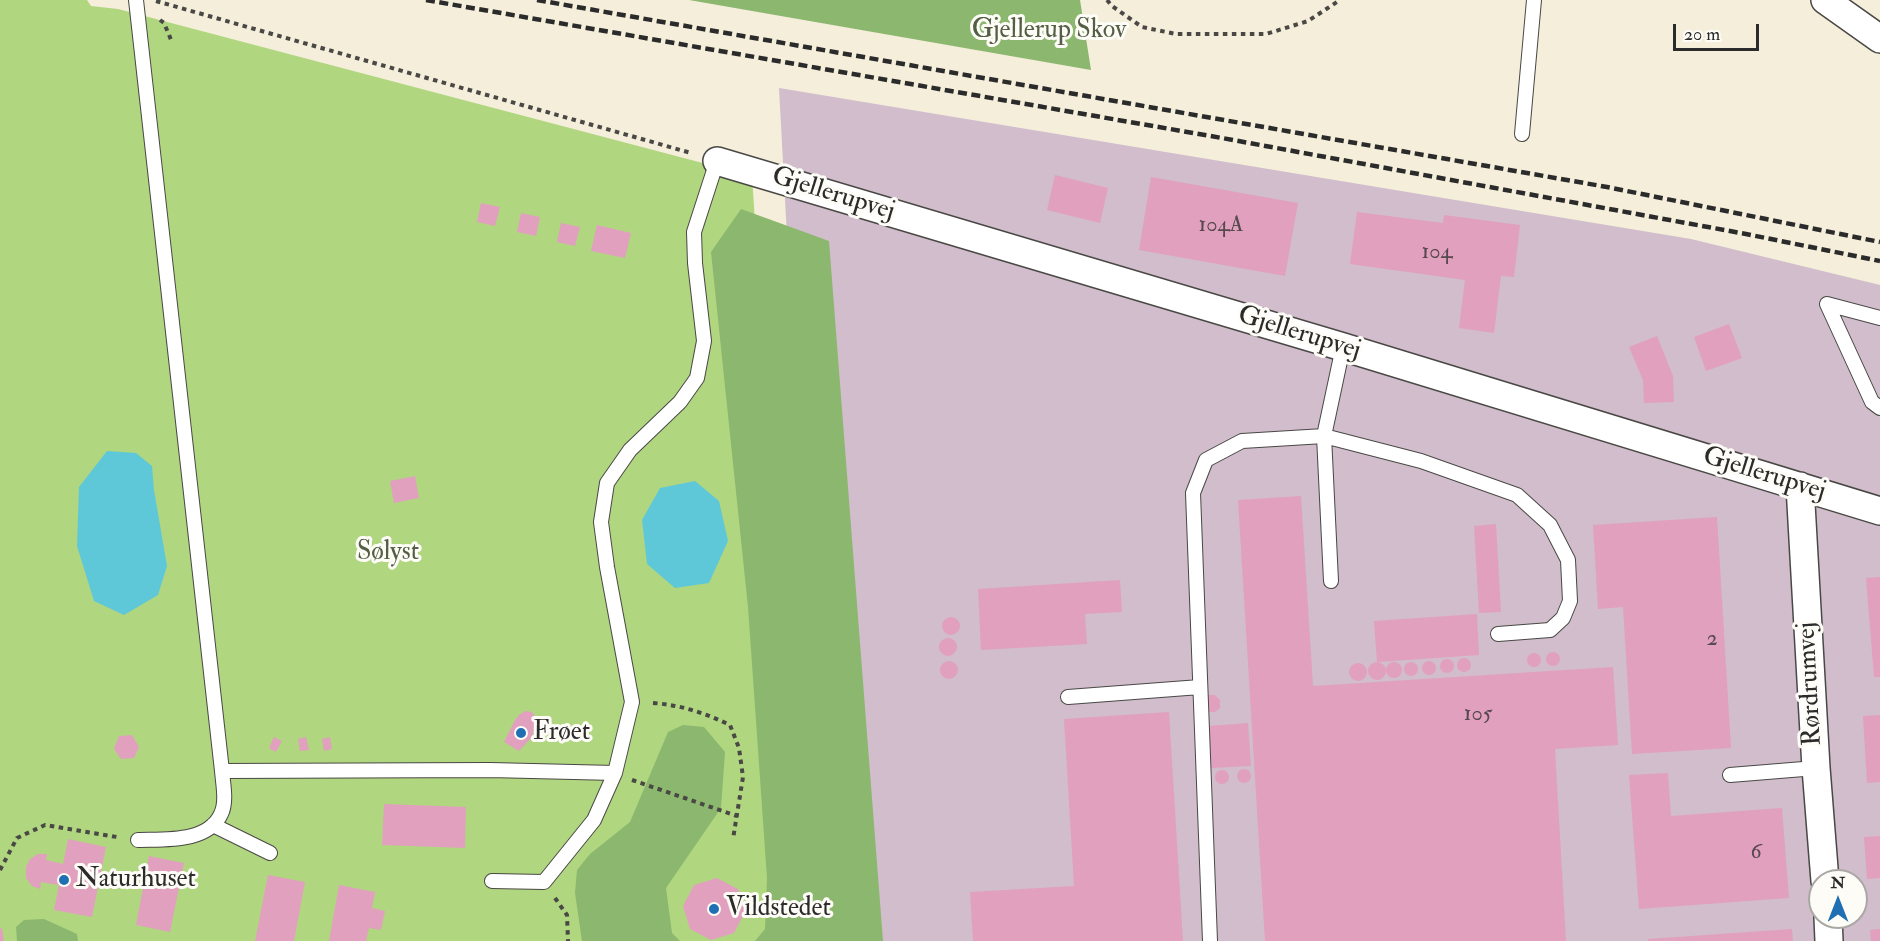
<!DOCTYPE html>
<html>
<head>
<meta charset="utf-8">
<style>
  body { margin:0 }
  #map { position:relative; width:1880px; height:941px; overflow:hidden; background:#f4eeda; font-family:"IM FELL Double Pica",serif }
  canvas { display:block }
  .north { position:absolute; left:1808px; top:869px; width:60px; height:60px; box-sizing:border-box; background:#fdfcf7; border:2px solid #a9a8a5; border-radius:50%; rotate:0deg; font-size:16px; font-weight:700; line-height:24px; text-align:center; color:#2b2b2b }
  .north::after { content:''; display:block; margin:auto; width:21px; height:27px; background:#1f6fb2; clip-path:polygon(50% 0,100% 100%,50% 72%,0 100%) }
  .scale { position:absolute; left:1673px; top:24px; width:86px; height:27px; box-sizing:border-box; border:3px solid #2b2b2b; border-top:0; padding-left:8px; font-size:18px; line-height:21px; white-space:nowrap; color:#2b2b2b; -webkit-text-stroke:4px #fdfcf7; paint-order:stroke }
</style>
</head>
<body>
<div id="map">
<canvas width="1880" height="941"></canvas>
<div class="north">N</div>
<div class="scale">20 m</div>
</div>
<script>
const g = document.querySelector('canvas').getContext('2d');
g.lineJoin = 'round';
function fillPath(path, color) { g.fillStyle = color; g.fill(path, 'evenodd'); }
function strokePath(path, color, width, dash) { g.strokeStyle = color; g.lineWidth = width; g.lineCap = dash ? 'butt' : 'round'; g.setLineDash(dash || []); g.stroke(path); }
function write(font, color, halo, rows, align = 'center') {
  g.font = font + ' "IM FELL Double Pica",serif'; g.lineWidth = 6; g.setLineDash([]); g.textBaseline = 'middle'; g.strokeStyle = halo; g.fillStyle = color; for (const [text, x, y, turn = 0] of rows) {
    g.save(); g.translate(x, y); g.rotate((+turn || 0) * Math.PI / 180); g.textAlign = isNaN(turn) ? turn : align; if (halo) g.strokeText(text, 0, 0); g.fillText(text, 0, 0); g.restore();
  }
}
fillPath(new Path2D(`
  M 779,88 L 1691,239 L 1880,285 L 1880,941 L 825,941 ZM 1820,881 L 1856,881 L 1856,917 L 1820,917 Z`), '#d1bdcb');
fillPath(new Path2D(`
  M 0,0 L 87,0 L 91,6 L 118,9 L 752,176 L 802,941 L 0,941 Z`), '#b0d680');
fillPath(new Path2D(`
  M 689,0 L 1080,0 L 1091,70 Z
  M 741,209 L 829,241 L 883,941 L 755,941 L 765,929 L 767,878 L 748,607 L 711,252 Z
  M 683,725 L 704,727 L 725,752 L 721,808 L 666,888 L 672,933 L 680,941 L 582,941 L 575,893 L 577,870 L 590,854 L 630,822 L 668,732 Z
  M 44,919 L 77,934 L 78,941 L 17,941 L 16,927 L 24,920 Z`), '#8cb76e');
fillPath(new Path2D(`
  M 107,451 L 136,453 L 152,466 L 154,490 L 167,566 L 158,595 L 124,615 L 94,601 L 77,546 L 79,487 Z
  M 695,481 L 719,501 L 728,541 L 709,583 L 675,588 L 647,564 L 642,520 L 660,488 Z`), '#5ec8d8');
fillPath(new Path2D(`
  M 1055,175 L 1108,188 L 1100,223 L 1047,210 Z
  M 1151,177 L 1298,203 L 1285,276 L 1139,250 Z
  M 481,203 L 500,207 L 495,226 L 477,222 Z
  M 1357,212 L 1443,223 L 1444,215 L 1520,225 L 1514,277 L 1501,276 L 1494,333 L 1459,328 L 1465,280 L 1350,264 Z
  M 521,213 L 540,217 L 536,236 L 517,232 Z
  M 561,223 L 580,227 L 575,246 L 557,242 Z
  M 597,225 L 631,233 L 625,258 L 591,251 Z
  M 1729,324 L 1742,358 L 1706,371 L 1694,337 Z
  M 1657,336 L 1673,376 L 1674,402 L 1644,403 L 1643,380 L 1629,347 Z
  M 415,476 L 419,498 L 394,503 L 390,481 Z
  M 1301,496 L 1313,686 L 1613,667 L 1618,745 L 1555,749 L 1566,941 L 1265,941 L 1238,500 Z
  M 1717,517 L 1731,748 L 1632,754 L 1623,607 L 1598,609 L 1593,525 Z
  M 1496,524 L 1501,612 L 1479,613 L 1474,526 Z
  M 1880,577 L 1880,677 L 1874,677 L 1866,578 Z
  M 1120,580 L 1122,612 L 1085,614 L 1087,644 L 981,650 L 978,589 Z
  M 1477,614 L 1479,655 L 1377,662 L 1374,621 Z
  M942 626a9 9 0 1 1 18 0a9 9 0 1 1-18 0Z
  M939 647a9 9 0 1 1 18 0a9 9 0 1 1-18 0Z
  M1546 659a7 7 0 1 1 14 0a7 7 0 1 1-14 0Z
  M1527 660a7 7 0 1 1 14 0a7 7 0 1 1-14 0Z
  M1457 665a7 7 0 1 1 14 0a7 7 0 1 1-14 0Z
  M1440 666a7 7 0 1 1 14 0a7 7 0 1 1-14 0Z
  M940 670a9 9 0 1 1 18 0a9 9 0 1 1-18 0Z
  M1422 668a7 7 0 1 1 14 0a7 7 0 1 1-14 0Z
  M1368 671a9 9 0 1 1 18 0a9 9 0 1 1-18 0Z
  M1404 669a7 7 0 1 1 14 0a7 7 0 1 1-14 0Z
  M1386 670a8 8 0 1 1 16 0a8 8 0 1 1-16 0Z
  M1349 672a9 9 0 1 1 18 0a9 9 0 1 1-18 0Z
  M 1208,695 L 1215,695 L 1220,700 L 1220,708 L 1215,712 L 1208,712 L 1205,698 Z
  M 526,711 L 532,712 L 537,719 L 532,737 L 519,751 L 504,742 L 515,720 L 520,714 Z
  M 1169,712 L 1183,941 L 973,941 L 970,892 L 1074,886 L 1064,719 Z
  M 1880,715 L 1880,782 L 1867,783 L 1863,716 Z
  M 1248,723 L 1251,766 L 1211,768 L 1208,726 Z
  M 132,735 L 139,747 L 134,758 L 121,759 L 114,749 L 119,736 Z
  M 274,737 L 282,741 L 276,752 L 269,748 Z
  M 306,737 L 309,750 L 300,751 L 298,739 Z
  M 330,737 L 332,749 L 324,751 L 322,739 Z
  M1237 776a7 7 0 1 1 14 0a7 7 0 1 1-14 0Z
  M1215 777a7 7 0 1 1 14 0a7 7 0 1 1-14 0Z
  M 1668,773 L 1671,816 L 1782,808 L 1789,898 L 1639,909 L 1629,775 Z
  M 384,804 L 466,807 L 465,848 L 382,845 Z
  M 1880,836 L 1880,878 L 1867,879 L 1864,837 Z
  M 68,839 L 106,847 L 92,917 L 54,910 L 59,885 L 41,882 L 40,889 L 32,886 L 26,878 L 26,867 L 30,859 L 38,854 L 47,854 L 46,860 L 63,864 Z
  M 149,856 L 184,863 L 170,932 L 136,925 Z
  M 268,875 L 305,882 L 294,941 L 255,941 Z
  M 717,878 L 738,889 L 745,912 L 734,933 L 711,940 L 690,929 L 683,906 L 694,885 Z
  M 339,885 L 375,892 L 372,908 L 385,911 L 381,930 L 369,928 L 366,941 L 329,941 Z
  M 2,928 L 4,941 L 0,941 L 0,929 Z
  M 1792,929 L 1793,941 L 1648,941 L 1648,939 Z
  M 1880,929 L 1880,941 L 1871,941 L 1870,930 Z`), '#e1a0be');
const service = new Path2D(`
  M 136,0 L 222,771 C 223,784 227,802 221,814 C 208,843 164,839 138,840
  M 1522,134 L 1534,0
  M 1880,318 L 1827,304 L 1872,402 L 1880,408
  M 1331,581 L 1324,436 L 1343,347
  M 1068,697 L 1200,687
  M 222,771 L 490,770 L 615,773
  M 1730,775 L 1816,768
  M 213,825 L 270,853
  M 492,881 L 544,882 L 594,820 L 615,773 L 632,702 L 607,567 L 601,522 L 607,483 L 630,450 L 680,402 L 697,378 L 704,341 L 695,263 L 694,232 L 717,161
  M 1210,941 L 1193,493 L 1206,460 L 1242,441 L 1324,436 L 1421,461 L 1517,495 L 1550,525 L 1568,560 L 1570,601 L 1563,618 L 1550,630 L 1498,634`);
const minor = new Path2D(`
  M 1825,0 L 1880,39
  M 717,161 L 1343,347 L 1880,511
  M 1800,486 L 1816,768 L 1825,881
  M 1828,917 L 1829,941`);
strokePath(service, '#494845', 16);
strokePath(minor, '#494845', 30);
strokePath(new Path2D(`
  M 1107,0 L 1112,6 L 1142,27 L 1176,34 L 1266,34 L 1308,21 L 1340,0
  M 156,1 L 691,153
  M 160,20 L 164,23 L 172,42
  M 653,703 C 681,705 705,713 730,725 L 739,748 L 743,777 L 733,839
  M 632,780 L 737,816
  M 0,870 L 17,838 L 45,825 L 117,837
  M 555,898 L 567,915 L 568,941`), '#494845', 4, [4.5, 4.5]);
strokePath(service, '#fff', 14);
strokePath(minor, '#fff', 27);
strokePath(new Path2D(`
  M 426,0 L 1222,138 L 1746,234 L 1880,261
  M 537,0 L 1607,187 L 1880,242`), '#2b2b2b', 4.5, [9, 4.5]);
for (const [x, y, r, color] of [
  [521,733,6,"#1f6fb2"],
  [64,880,6,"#1f6fb2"],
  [714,909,6,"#1f6fb2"]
]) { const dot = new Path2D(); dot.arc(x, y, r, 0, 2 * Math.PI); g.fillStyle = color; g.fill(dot); strokePath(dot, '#fdfcf7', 2); }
write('22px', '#584850', null, [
  ["104A",1221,226],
  ["104",1437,253],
  ["2",1712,640],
  ["105",1478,715],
  ["6",1756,853]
]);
write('26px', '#535e44', '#fdfcf7', [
  ["Gjellerup Skov",1049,31],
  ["Sølyst",388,553]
]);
write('26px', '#2b2b2b', '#fdfcf7', [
  ["Gjellerupvej",833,195,17],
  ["Gjellerupvej",1299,334,17],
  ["Gjellerupvej",1764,475,17],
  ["Rørdrumvej",1811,684,-93]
]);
write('26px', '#2b2b2b', '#fdfcf7', [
  ["Frøet",533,733],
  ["Naturhuset",76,880],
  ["Vildstedet",726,909]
], 'left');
</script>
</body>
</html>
